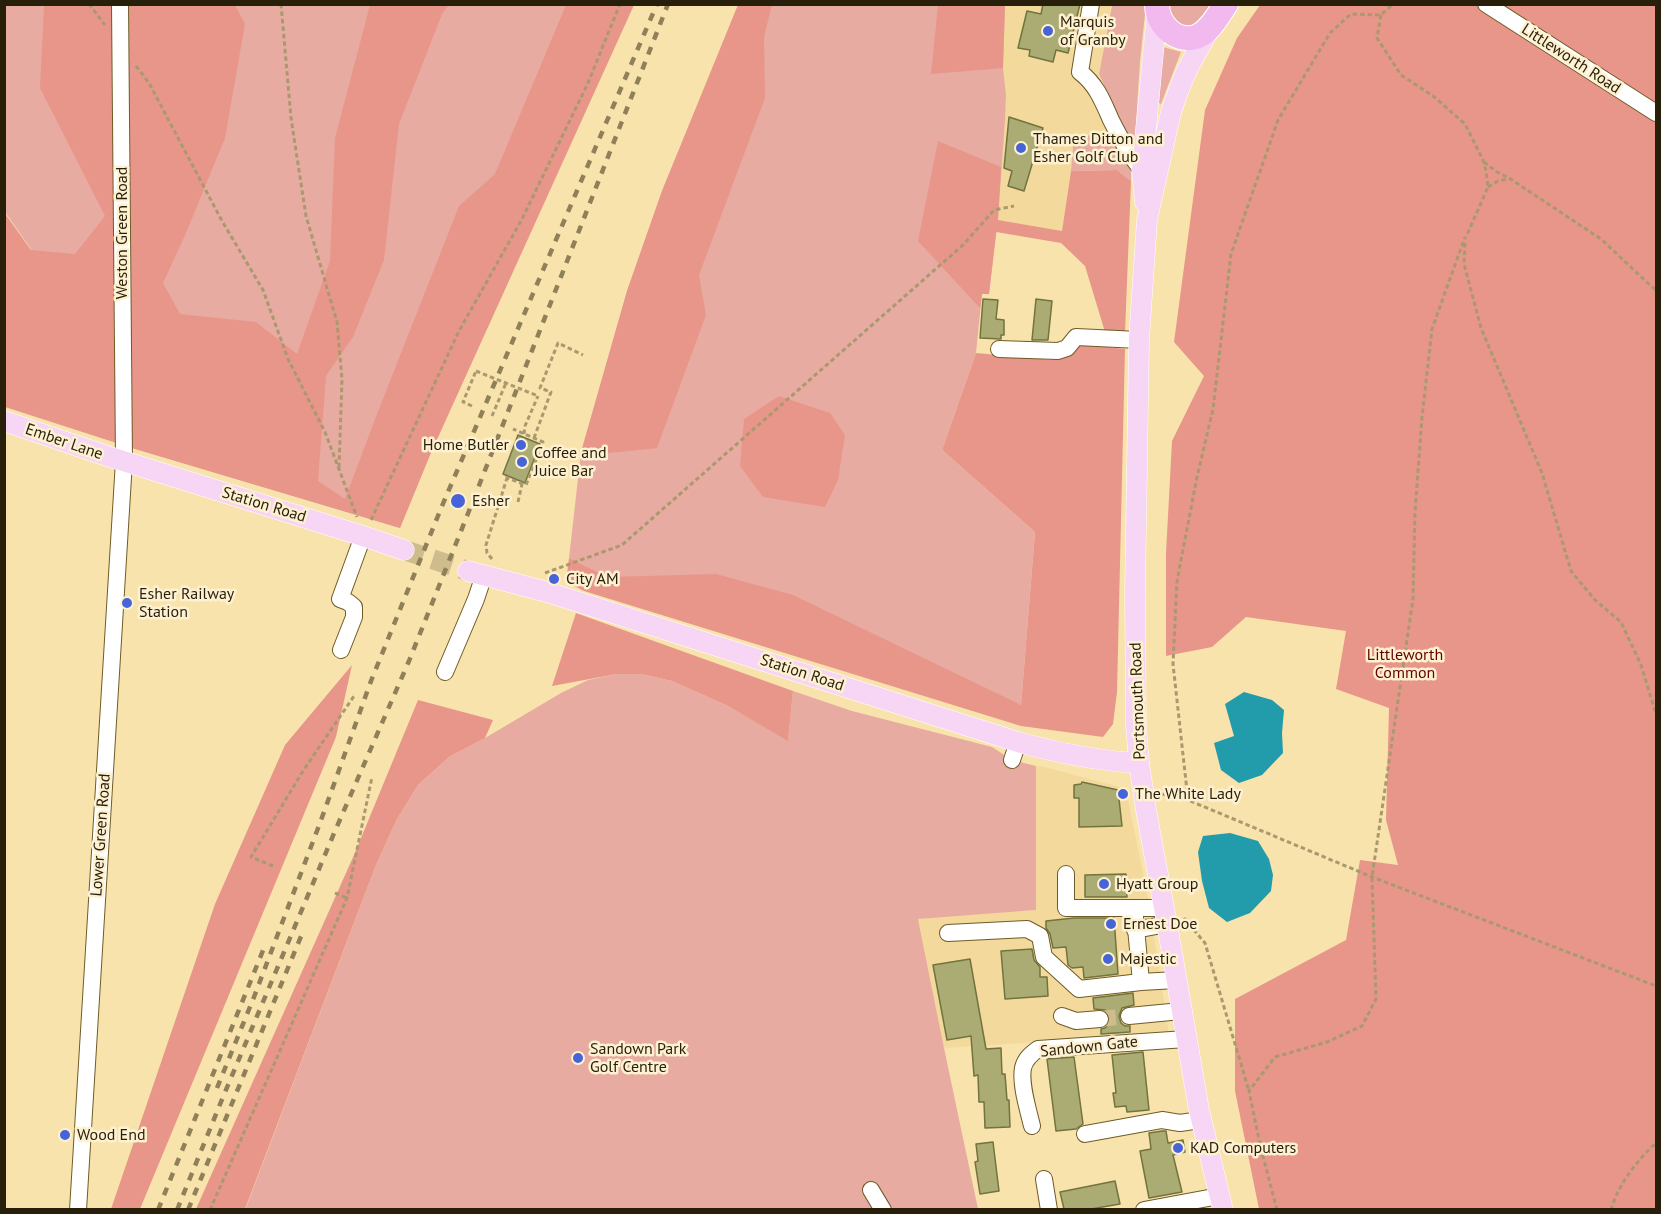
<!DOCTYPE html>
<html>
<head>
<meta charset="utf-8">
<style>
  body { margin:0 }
  #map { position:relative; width:1661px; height:1214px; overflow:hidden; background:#f9e3ac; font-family:"PT Sans",sans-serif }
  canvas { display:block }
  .frame { position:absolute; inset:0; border:6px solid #281f0a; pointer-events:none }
</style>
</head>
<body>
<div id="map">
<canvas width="1661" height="1214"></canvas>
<div class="frame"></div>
</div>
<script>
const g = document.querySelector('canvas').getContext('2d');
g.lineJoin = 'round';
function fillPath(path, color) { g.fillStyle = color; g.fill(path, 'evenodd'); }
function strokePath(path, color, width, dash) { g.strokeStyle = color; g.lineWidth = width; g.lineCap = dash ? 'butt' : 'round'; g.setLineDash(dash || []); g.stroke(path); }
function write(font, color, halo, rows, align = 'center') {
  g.font = font + ' "PT Sans",sans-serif'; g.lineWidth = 5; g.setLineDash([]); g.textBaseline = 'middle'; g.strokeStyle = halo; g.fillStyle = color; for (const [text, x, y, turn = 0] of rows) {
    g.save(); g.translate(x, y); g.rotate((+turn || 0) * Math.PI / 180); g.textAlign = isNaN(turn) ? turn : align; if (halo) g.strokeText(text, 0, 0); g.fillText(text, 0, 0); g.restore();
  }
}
fillPath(new Path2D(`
  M 1005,5 L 1111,5 L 1099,74 L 1114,111 L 1110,136 L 1074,135 L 1071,171 L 1062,232 L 998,220 L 1006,95 L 1003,68 Z
  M 1036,766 L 1045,767 L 1120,787 L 1127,795 L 1149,902 L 1169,1034 L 944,1048 L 918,918 L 1036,910 Z`), '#f3da9c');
fillPath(new Path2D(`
  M 4,5 L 622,5 L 430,455 L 400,528 L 132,448 L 108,359 L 5,212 Z
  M 738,5 L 1005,5 L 1003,68 L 1006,95 L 1005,120 L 998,220 L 989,294 L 982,294 L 976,353 L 942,450 L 1035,532 L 1021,705 L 609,577 L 569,558 L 581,452 L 627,291 L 662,191 Z
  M 1112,5 L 1146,5 L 1140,61 L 1135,141 L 1130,143 L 1099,74 Z
  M 1167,5 L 1213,5 L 1196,25 L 1189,27 L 1174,22 Z
  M 1163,47 L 1181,52 L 1161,104 L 1159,103 Z
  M 1074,135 L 1110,136 L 1115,140 L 1131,171 L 1131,181 L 1117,170 L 1071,171 Z
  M 617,674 L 641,674 L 672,681 L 728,706 L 788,740 L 793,691 L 852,711 L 992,747 L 1012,760 L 1036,766 L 1036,910 L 918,919 L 944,1048 L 978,1209 L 245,1210 L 376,865 L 396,821 L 418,785 L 449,757 L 485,738 L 561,693 L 588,680 Z`), '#e8aba1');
fillPath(new Path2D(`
  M 44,5 L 235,5 L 245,24 L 225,138 L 186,233 L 163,283 L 180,314 L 256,322 L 297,354 L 330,261 L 335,138 L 370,5 L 449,5 L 442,14 L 399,124 L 384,260 L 353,337 L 326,376 L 318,481 L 345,499 L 377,414 L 459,206 L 495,174 L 566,5 L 634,5 L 430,455 L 400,528 L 132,448 L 5,407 L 4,212 L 31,250 L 75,254 L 105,216 L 40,88 Z
  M 738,5 L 772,5 L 764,37 L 765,98 L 699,275 L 706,315 L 657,448 L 580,456 L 627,291 L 662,191 Z
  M 938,5 L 1005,5 L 1003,68 L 931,74 Z
  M 1260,5 L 1656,5 L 1656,1209 L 1259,1209 L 1235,1091 L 1235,999 L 1346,940 L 1360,860 L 1398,865 L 1386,820 L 1389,708 L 1336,689 L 1346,631 L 1246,617 L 1212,647 L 1166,656 L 1166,553 L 1172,441 L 1204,376 L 1174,342 L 1205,110 L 1237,38 Z
  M 938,141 L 1001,167 L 998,220 L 1062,231 L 1071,171 L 1117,170 L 1131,181 L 1125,333 L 1105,332 L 1085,266 L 1061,243 L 996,232 L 989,294 L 982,294 L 980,308 L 918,241 Z
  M 1081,344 L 1125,349 L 1117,692 L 1113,724 L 1103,737 L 1021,726 L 584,591 L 566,582 L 569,558 L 609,577 L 716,574 L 793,595 L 1021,705 L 1035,532 L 942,450 L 976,353 L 1053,360 Z
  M 779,396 L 830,413 L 845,435 L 838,480 L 825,507 L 763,497 L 740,466 L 744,419 Z
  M 576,613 L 793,691 L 788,741 L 728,706 L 672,681 L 641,674 L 617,674 L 552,686 Z
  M 352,665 L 336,737 L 140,1209 L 111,1209 L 215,904 L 285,745 Z
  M 418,700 L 493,720 L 485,738 L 449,757 L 418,785 L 396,821 L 376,865 L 245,1209 L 196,1209 L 354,855 Z`), '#e8968a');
fillPath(new Path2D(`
  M 1244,692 L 1272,700 L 1284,710 L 1282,733 L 1283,753 L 1262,775 L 1239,783 L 1221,770 L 1214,743 L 1234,736 L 1225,704 Z
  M 1230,833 L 1258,841 L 1269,859 L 1273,875 L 1271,891 L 1250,913 L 1227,922 L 1209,908 L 1202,881 L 1198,852 L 1203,836 Z`), '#229bab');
const building = new Path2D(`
  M 1043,4 L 1080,4 L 1068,53 L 1056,50 L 1053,62 L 1029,56 L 1030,50 L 1018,48 L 1027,11 L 1041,14 Z
  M 1009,117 L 1043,128 L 1024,191 L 1008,186 L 1012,171 L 1004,168 Z
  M 983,299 L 998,300 L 996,319 L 1004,320 L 1004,335 L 1001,335 L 1001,339 L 980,338 Z
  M 1036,299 L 1052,301 L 1048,340 L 1032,340 Z
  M 518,435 L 540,444 L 525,483 L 503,474 Z
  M 1082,782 L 1118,790 L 1122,826 L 1079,827 L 1079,798 L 1074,798 L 1074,785 L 1081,784 Z
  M 1126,874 L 1127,897 L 1085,897 L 1085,875 Z
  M 1074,918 L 1114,918 L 1118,974 L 1084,978 L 1083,967 L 1072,968 L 1068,965 L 1066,947 L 1053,948 L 1050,934 L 1046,928 L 1046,921 Z
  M 1032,949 L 1034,960 L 1040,967 L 1040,977 L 1047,977 L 1048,996 L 1005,999 L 1001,951 Z
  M 970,959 L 986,1049 L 1001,1048 L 1002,1074 L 1005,1074 L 1007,1100 L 1009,1100 L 1010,1127 L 985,1128 L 984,1102 L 979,1102 L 978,1075 L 974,1076 L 971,1036 L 947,1040 L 933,965 Z
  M 1133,993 L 1134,1005 L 1122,1008 L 1119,1016 L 1121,1023 L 1125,1026 L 1130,1026 L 1130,1032 L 1101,1034 L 1101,1029 L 1105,1028 L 1109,1024 L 1110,1018 L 1105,1010 L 1094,1009 L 1093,998 Z
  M 1143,1052 L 1149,1110 L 1127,1112 L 1126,1106 L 1115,1107 L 1113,1093 L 1116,1093 L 1112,1055 Z
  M 1074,1057 L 1083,1124 L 1076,1129 L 1056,1131 L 1047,1059 Z
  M 1162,1131 L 1166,1131 L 1168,1143 L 1183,1140 L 1185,1152 L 1173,1155 L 1182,1192 L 1149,1198 L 1140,1151 L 1151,1149 L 1149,1133 Z
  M 993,1142 L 999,1191 L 980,1194 L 975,1162 L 978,1161 L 976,1144 Z
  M 1115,1181 L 1120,1204 L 1091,1209 L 1064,1209 L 1060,1192 Z`);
fillPath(building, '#abac74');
strokePath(building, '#72733d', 1.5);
strokePath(new Path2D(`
  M 1100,1019 L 1129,1016`), '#cfbc8c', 16, [16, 8]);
strokePath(new Path2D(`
  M 404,550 L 468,571`), '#cfbc8c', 20, [20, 10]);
const minor = new Path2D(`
  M 1091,4 L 1080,72 C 1097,85 1103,102 1111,120 C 1120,138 1129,155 1142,170
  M 1486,4 L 1656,113
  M 999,349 L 1058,351 L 1067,348 L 1076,337 L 1139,340
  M 341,650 L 354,617 L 354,607 L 348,602 L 340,599 L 363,536
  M 445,672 L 476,599 L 484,575
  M 1012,760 L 1018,742
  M 1066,874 L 1066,908 L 1164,908
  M 1135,917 L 1141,982 L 1176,980
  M 1135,930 L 1167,924
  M 948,933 L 1027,929 L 1040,936 L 1044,957 L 1079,989 L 1141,982
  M 1062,1016 L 1076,1021 L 1100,1019
  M 1129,1016 L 1181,1011
  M 1032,1126 C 1028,1109 1020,1084 1023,1068 C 1025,1059 1031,1054 1038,1049 L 1186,1039
  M 1085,1134 L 1162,1120 L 1180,1123 L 1200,1120
  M 1044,1179 L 1049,1210
  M 871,1190 L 883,1210
  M 78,1210 L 124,461 L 120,4
  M 1144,1210 L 1219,1196`);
const major = new Path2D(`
  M 1211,26 L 1187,70 L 1179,89 L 1171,112 L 1147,220 L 1139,340 L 1135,592 L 1136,725 L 1139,763 L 1146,810 L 1167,924 L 1199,1110 L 1223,1210
  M 1145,202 L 1142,170 L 1157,13
  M 4,421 L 104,455 L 363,536 L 404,550
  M 468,571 L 547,592 L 1018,742 C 1058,753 1098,761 1139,763`);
const highway = new Path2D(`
  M 1157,4 C 1157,24 1175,43 1196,37 C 1210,32 1218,15 1226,4`);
strokePath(minor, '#6f5b27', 18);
strokePath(major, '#fff', 21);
strokePath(highway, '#fff', 26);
strokePath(new Path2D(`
  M 89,4 L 105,25
  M 281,4 L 291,118 L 306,216 L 337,322 L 342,379 L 339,468
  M 1381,15 L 1377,38 L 1401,75 L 1433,96 L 1465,124 L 1483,160 L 1486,171 L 1488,187 L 1466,237
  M 136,66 L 149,83 L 222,221 L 263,290 L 288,359 L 325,432 L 357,517
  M 1484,162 L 1497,172 L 1509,178 L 1601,239 L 1652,287 L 1656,290
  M 1488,187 L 1498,181 L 1508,179
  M 1465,243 L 1464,264 L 1481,328 L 1542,473 L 1571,571 L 1595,600 L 1621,622 L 1641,665 L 1656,714
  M 472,406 L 463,402 L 476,371
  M 492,416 L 506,383
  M 524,434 L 525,426 L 538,396
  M 534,438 L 551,392 L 540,388 L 558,343 L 583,355
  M 507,476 L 507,478 L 526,485 L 543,442 L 513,429
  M 518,502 L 522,484
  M 371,520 L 459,331 L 522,219 L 588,83 L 620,4
  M 492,559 L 487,553 L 486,545 L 507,478
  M 545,573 L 622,545 L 963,245 L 994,210 L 1014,206
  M 1161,794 L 1174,796 L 1188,800 L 1372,877 L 1656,986
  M 1188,800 L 1173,664 L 1177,581 L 1197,477 L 1213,409 L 1231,254 L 1278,120 L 1330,33 L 1351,14 L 1381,15 L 1393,4
  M 273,866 L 251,857 L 303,771 L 354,696
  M 335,893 L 347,898
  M 1184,918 L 1205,943 L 1249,1091
  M 210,1210 L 347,898 L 372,777
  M 1277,1210 L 1261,1149 L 1249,1091 L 1275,1057 L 1327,1042 L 1362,1026 L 1376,999 L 1372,877 L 1413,599 L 1415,512 L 1422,417 L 1432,329 L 1465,237
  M 1611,1210 C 1618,1185 1637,1160 1656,1143`), '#aa996f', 3, [4.5, 3]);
strokePath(minor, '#fff', 16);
strokePath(major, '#f7d5f4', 20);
strokePath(highway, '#f1b9ed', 24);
strokePath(new Path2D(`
  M 217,1088 L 254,997 L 320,823 L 371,681 L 442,506 L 657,4
  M 158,1210 L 264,948
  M 177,1210 L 223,1097 L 335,831 L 409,661 L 469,511 L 668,4
  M 188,1210 L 302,934`), '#8f805a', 4.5, [8, 8]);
strokePath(new Path2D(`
  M 476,371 L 538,396`), '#aa996f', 3, [4.5, 3]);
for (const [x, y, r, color] of [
  [1048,31,6,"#4664d8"],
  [1021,148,6,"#4664d8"],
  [521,445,6,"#4664d8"],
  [522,462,6,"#4664d8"],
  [458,501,8,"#4664d8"],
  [554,579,6,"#4664d8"],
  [127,603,6,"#4664d8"],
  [1123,794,6,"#4664d8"],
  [1104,884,6,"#4664d8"],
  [1111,924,6,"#4664d8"],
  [1108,959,6,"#4664d8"],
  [578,1058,6,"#4664d8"],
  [65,1135,6,"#4664d8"],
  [1178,1148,6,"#4664d8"]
]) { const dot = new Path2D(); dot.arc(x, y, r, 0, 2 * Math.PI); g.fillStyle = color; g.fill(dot); strokePath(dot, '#fef1d1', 2); }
write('16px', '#281f0a', '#fef1d1', [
  ["Marquis",1060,22],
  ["of Granby",1060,40],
  ["Thames Ditton and",1033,139],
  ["Esher Golf Club",1033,157],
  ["Home Butler",509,445,"right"],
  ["Coffee and",534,453],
  ["Juice Bar",534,471],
  ["Esher",472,501],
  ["City AM",566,579],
  ["Esher Railway",139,594],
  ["Station",139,612],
  ["The White Lady",1135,794],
  ["Hyatt Group",1116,884],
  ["Ernest Doe",1123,924],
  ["Majestic",1120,959],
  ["Sandown Park",590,1049],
  ["Golf Centre",590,1067],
  ["Wood End",77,1135],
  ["KAD Computers",1190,1148]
], 'left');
write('16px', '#281f0a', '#fef1d1', [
  ["Littleworth Road",1571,59,33],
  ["Weston Green Road",122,233,-90],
  ["Ember Lane",64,442,19],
  ["Station Road",264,505,17],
  ["Station Road",802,673,18],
  ["Portsmouth Road",1138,701,-92],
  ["Lower Green Road",101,835,-86],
  ["Sandown Gate",1089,1047,-6]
]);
write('16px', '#640000', '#fef1d1', [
  ["Littleworth",1405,655],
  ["Common",1405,673]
]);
</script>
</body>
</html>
